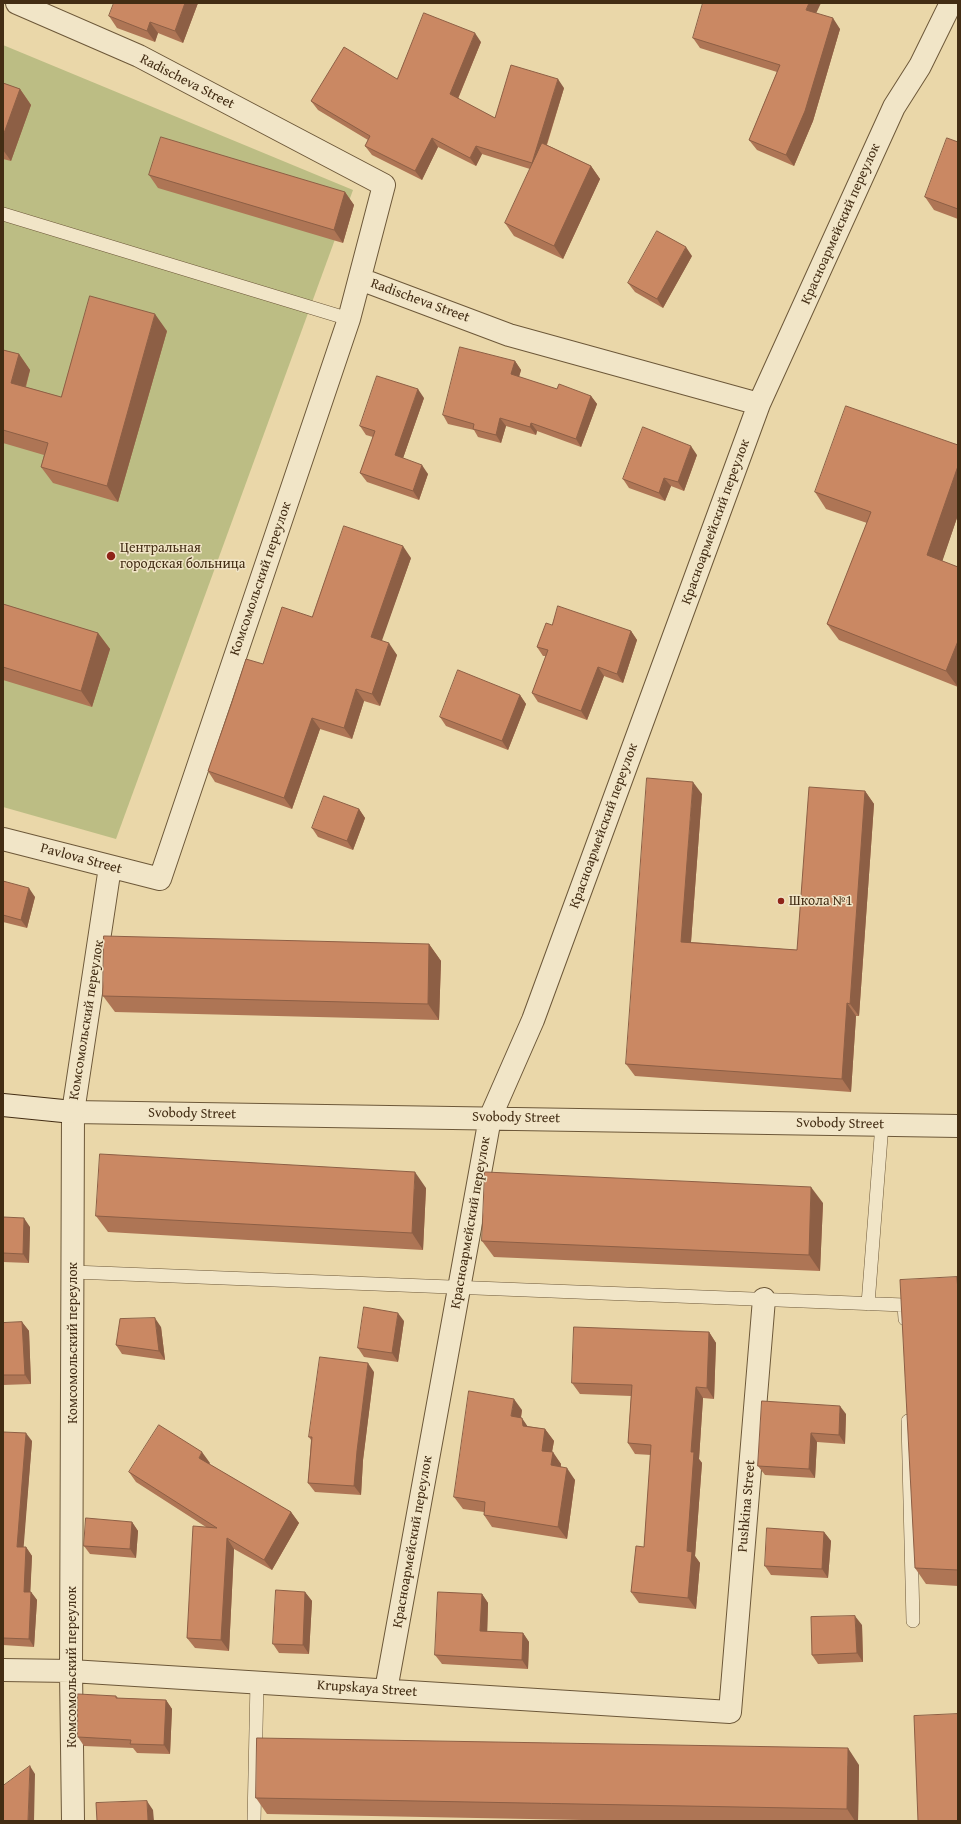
<!DOCTYPE html>
<html>
<head>
<meta charset="utf-8">
<style>
  body { margin:0 }
  #map { position:relative; width:961px; height:1824px; overflow:hidden; background:#ead7a9; font-family:"Gentium Book Plus",serif }
  canvas { display:block }
  .frame { position:absolute; inset:0; border:4px solid #432d14; pointer-events:none }
</style>
</head>
<body>
<div id="map">
<canvas width="961" height="1824"></canvas>
<div class="frame"></div>
</div>
<script>
const g = document.querySelector('canvas').getContext('2d');
g.lineJoin = 'round';
function fillPath(path, color) { g.fillStyle = color; g.fill(path, 'evenodd'); }
function strokePath(path, color, width, dash) { g.strokeStyle = color; g.lineWidth = width; g.lineCap = dash ? 'butt' : 'round'; g.setLineDash(dash || []); g.stroke(path); }
function write(font, color, halo, rows, align = 'center') {
  g.font = font + ' "Gentium Book Plus",serif'; g.lineWidth = 3; g.setLineDash([]); g.textBaseline = 'middle'; g.strokeStyle = halo; g.fillStyle = color; for (const [text, x, y, turn = 0] of rows) {
    g.save(); g.translate(x, y); g.rotate((+turn || 0) * Math.PI / 180); g.textAlign = isNaN(turn) ? turn : align; if (halo) g.strokeText(text, 0, 0); g.fillText(text, 0, 0); g.restore();
  }
}
fillPath(new Path2D(`
  M 3,45 L 353,190 L 116,839 L 3,807 Z`), '#bcbd84');
const lane = new Path2D(`
  M 3,214 L 349,319
  M 73,1272 L 904,1305 L 905,1319
  M 868,1304 L 882,1124
  M 908,1421 L 913,1621
  M 254,1821 L 257,1682`);
const street = new Path2D(`
  M 360,279 L 509,335 L 759,404
  M 3,839 L 160,879 L 349,319 L 384,185 L 139,56 L 17,3
  M 73,1112 L 958,1126
  M 3,1670 L 71,1671 L 730,1712 L 764,1299
  M 386,1690 L 490,1118 L 533,1020 L 759,404 L 894,107 L 920,66 L 951,3
  M 73,1821 L 71,1671 L 73,1112 L 110,867`);
const secondary = new Path2D(`
  M 3,1105 L 73,1112`);
strokePath(lane, '#6d5839', 14);
strokePath(street, '#6d5839', 24);
strokePath(secondary, '#432d14', 24);
strokePath(lane, '#f1e5c7', 13);
strokePath(street, '#f1e5c7', 22);
strokePath(secondary, '#f1e5c7', 22);
fillPath(new Path2D(`
  M 198,3 L 183,43 L 158,33 L 155,42 L 117,28 L 109,16 Z
  M 816,13 L 840,29 L 813,121 L 794,166 L 757,150 L 749,140 L 777,72 L 700,48 L 693,38 Z
  M 481,42 L 458,99 L 495,118 L 564,88 L 547,145 L 591,166 L 600,179 L 563,259 L 514,236 L 505,223 L 530,169 L 482,154 L 476,166 L 438,147 L 422,180 L 372,155 L 365,146 L 368,140 L 318,110 L 311,101 L 397,79 Z
  M 3,83 L 20,89 L 31,105 L 11,161 L 3,159 Z
  M 958,142 L 958,219 L 934,210 L 925,197 Z
  M 149,175 L 345,192 L 354,205 L 343,243 L 158,188 Z
  M 692,256 L 663,308 L 635,292 L 628,283 Z
  M 167,331 L 118,502 L 53,483 L 41,467 L 44,455 L 3,443 L 3,350 L 19,354 L 30,370 L 26,387 L 61,397 Z
  M 515,361 L 521,370 L 519,377 L 557,389 L 591,396 L 597,404 L 581,447 L 537,431 L 536,435 L 506,426 L 501,443 L 478,437 L 474,430 L 448,424 L 443,415 Z
  M 424,398 L 403,458 L 428,474 L 419,500 L 367,482 L 360,473 L 373,437 L 366,435 L 360,426 Z
  M 958,445 L 958,515 L 942,561 L 958,567 L 958,687 L 839,640 L 827,624 L 867,523 L 826,509 L 815,492 Z
  M 697,455 L 684,491 L 671,486 L 665,501 L 629,488 L 623,479 Z
  M 411,558 L 381,641 L 397,655 L 380,706 L 364,701 L 352,739 L 320,729 L 292,809 L 215,782 L 208,771 L 312,617 Z
  M 3,604 L 98,633 L 110,649 L 92,707 L 3,680 Z
  M 552,625 L 631,631 L 637,640 L 623,683 L 604,676 L 587,720 L 538,702 L 532,693 L 546,656 L 543,656 L 537,647 Z
  M 520,695 L 526,704 L 508,750 L 446,726 L 440,717 Z
  M 865,791 L 874,804 L 859,1016 L 856,1016 L 851,1092 L 635,1076 L 626,1064 L 702,794 L 691,942 L 797,950 Z
  M 359,809 L 365,818 L 353,850 L 318,837 L 312,828 Z
  M 3,881 L 35,897 L 27,928 L 3,922 Z
  M 429,944 L 441,961 L 439,1020 L 115,1012 L 103,996 Z
  M 426,1188 L 423,1250 L 108,1232 L 96,1216 Z
  M 823,1203 L 820,1271 L 494,1257 L 482,1241 Z
  M 3,1217 L 30,1227 L 29,1263 L 3,1262 Z
  M 958,1278 L 958,1586 L 926,1584 L 915,1568 Z
  M 404,1321 L 398,1362 L 364,1357 L 358,1348 Z
  M 22,1322 L 29,1331 L 31,1384 L 3,1385 L 3,1323 Z
  M 161,1327 L 165,1360 L 122,1354 L 116,1345 Z
  M 709,1332 L 716,1343 L 714,1399 L 703,1398 L 699,1459 L 702,1463 L 695,1556 L 700,1563 L 696,1609 L 639,1603 L 631,1592 L 644,1547 L 651,1455 L 635,1454 L 628,1443 L 631,1396 L 580,1394 L 572,1383 Z
  M 374,1372 L 363,1460 L 361,1495 L 315,1492 L 308,1483 L 311,1440 L 309,1437 Z
  M 762,1401 L 846,1414 L 845,1444 L 817,1442 L 815,1478 L 765,1475 L 758,1466 Z
  M 522,1410 L 521,1418 L 527,1426 L 545,1429 L 554,1441 L 552,1452 L 561,1464 L 561,1467 L 575,1480 L 567,1539 L 492,1527 L 484,1515 L 484,1512 L 463,1509 L 454,1497 Z
  M 3,1432 L 32,1441 L 23,1547 L 26,1547 L 32,1556 L 30,1592 L 31,1592 L 37,1600 L 34,1647 L 3,1645 Z
  M 210,1463 L 209,1464 L 291,1512 L 299,1523 L 272,1570 L 234,1549 L 229,1651 L 195,1648 L 187,1638 L 206,1527 L 136,1482 L 129,1472 Z
  M 132,1522 L 138,1531 L 136,1558 L 90,1554 L 84,1546 Z
  M 824,1532 L 831,1541 L 828,1578 L 771,1575 L 765,1566 Z
  M 305,1592 L 312,1601 L 309,1654 L 279,1653 L 273,1644 Z
  M 482,1594 L 488,1603 L 487,1632 L 523,1633 L 529,1642 L 528,1669 L 442,1664 L 435,1655 Z
  M 862,1625 L 863,1662 L 818,1664 L 812,1655 Z
  M 116,1696 L 118,1698 L 166,1700 L 172,1709 L 170,1754 L 137,1753 L 133,1748 L 84,1746 L 78,1737 Z
  M 859,1765 L 858,1821 L 634,1821 L 267,1814 L 256,1798 Z`), '#ae7555');
fillPath(new Path2D(`
  M 185,3 L 198,3 L 183,43 L 175,31 Z
  M 809,3 L 821,3 L 813,20 L 806,10 Z
  M 833,18 L 840,29 L 813,121 L 794,166 L 786,155 Z
  M 150,22 L 158,33 L 155,42 L 147,31 Z
  M 475,33 L 481,42 L 456,103 L 450,94 Z
  M 558,79 L 564,88 L 538,172 L 532,163 Z
  M 20,89 L 31,105 L 11,161 L 3,150 L 3,136 Z
  M 432,138 L 438,147 L 422,180 L 415,171 Z
  M 476,146 L 482,154 L 476,166 L 470,158 Z
  M 591,166 L 600,179 L 563,259 L 554,246 Z
  M 345,192 L 354,205 L 343,243 L 334,230 Z
  M 686,247 L 692,256 L 663,308 L 657,299 Z
  M 155,314 L 167,331 L 118,502 L 107,486 Z
  M 19,354 L 30,370 L 22,399 L 11,383 Z
  M 515,361 L 521,370 L 517,383 L 511,374 Z
  M 418,389 L 424,398 L 401,464 L 395,455 Z
  M 591,396 L 597,404 L 581,447 L 576,439 Z
  M 500,418 L 506,426 L 501,443 L 496,435 Z
  M 531,423 L 537,431 L 536,435 L 530,427 Z
  M 691,446 L 697,455 L 684,491 L 678,482 Z
  M 422,465 L 428,474 L 419,500 L 413,491 Z
  M 958,466 L 958,515 L 939,571 L 927,555 Z
  M 664,478 L 671,486 L 665,501 L 659,493 Z
  M 403,546 L 411,558 L 379,649 L 371,637 Z
  M 631,631 L 637,640 L 623,683 L 617,674 Z
  M 98,633 L 110,649 L 92,707 L 81,691 Z
  M 958,641 L 958,687 L 946,671 Z
  M 389,643 L 397,655 L 380,706 L 372,694 Z
  M 598,667 L 604,676 L 587,720 L 581,711 Z
  M 356,689 L 364,701 L 352,739 L 344,728 Z
  M 520,695 L 526,704 L 508,750 L 502,741 Z
  M 312,718 L 320,729 L 292,809 L 284,798 Z
  M 693,782 L 702,794 L 690,955 L 681,942 Z
  M 865,791 L 874,804 L 859,1016 L 850,1004 Z
  M 359,809 L 365,818 L 353,850 L 347,841 Z
  M 29,888 L 35,897 L 27,928 L 21,920 Z
  M 429,944 L 441,961 L 439,1020 L 428,1004 Z
  M 847,1003 L 856,1016 L 851,1092 L 842,1079 Z
  M 415,1172 L 426,1188 L 423,1250 L 412,1233 Z
  M 811,1187 L 823,1203 L 820,1271 L 809,1255 Z
  M 24,1218 L 30,1227 L 29,1263 L 23,1254 Z
  M 398,1313 L 404,1321 L 398,1362 L 392,1353 Z
  M 155,1318 L 161,1327 L 165,1360 L 159,1351 Z
  M 22,1322 L 29,1331 L 31,1384 L 25,1375 Z
  M 709,1332 L 716,1343 L 714,1399 L 707,1388 Z
  M 368,1363 L 374,1372 L 363,1460 L 361,1495 L 354,1486 L 357,1451 Z
  M 696,1387 L 703,1398 L 699,1459 L 702,1463 L 695,1556 L 700,1563 L 696,1609 L 688,1598 L 687,1551 L 691,1452 Z
  M 514,1399 L 522,1410 L 519,1428 L 511,1416 Z
  M 840,1406 L 846,1414 L 845,1444 L 839,1435 Z
  M 522,1418 L 530,1430 L 523,1426 Z
  M 545,1429 L 554,1441 L 550,1462 L 542,1451 Z
  M 26,1433 L 32,1441 L 23,1555 L 17,1547 Z
  M 811,1433 L 817,1442 L 815,1478 L 809,1469 Z
  M 202,1452 L 210,1463 L 206,1469 L 199,1458 Z
  M 553,1452 L 561,1464 L 559,1477 L 551,1465 Z
  M 567,1468 L 575,1480 L 567,1539 L 558,1527 Z
  M 291,1512 L 299,1523 L 272,1570 L 264,1560 Z
  M 132,1522 L 138,1531 L 136,1558 L 130,1549 Z
  M 824,1532 L 831,1541 L 828,1578 L 822,1569 Z
  M 227,1538 L 234,1549 L 229,1651 L 221,1640 Z
  M 26,1547 L 32,1556 L 30,1600 L 24,1592 Z
  M 31,1592 L 37,1600 L 34,1647 L 29,1639 Z
  M 305,1592 L 312,1601 L 309,1654 L 303,1645 Z
  M 482,1594 L 488,1603 L 487,1640 L 480,1631 Z
  M 855,1616 L 862,1625 L 863,1662 L 857,1653 Z
  M 523,1633 L 529,1642 L 528,1669 L 522,1660 Z
  M 166,1700 L 172,1709 L 170,1754 L 164,1745 Z
  M 848,1748 L 859,1765 L 858,1821 L 855,1821 L 847,1809 Z
  M 30,1766 L 35,1774 L 34,1821 L 28,1821 Z
  M 147,1801 L 153,1810 L 154,1821 L 148,1821 Z`), '#8d5f45');
const building = new Path2D(`
  M 114,3 L 185,3 L 175,31 L 150,22 L 147,31 L 109,16 Z
  M 703,3 L 809,3 L 806,10 L 833,18 L 805,111 L 786,155 L 749,140 L 780,65 L 693,38 Z
  M 424,13 L 475,33 L 450,94 L 495,118 L 511,65 L 558,79 L 532,163 L 476,146 L 470,158 L 432,138 L 415,171 L 365,146 L 370,136 L 311,101 L 344,47 L 397,79 Z
  M 3,83 L 20,89 L 3,136 Z
  M 161,137 L 345,192 L 334,230 L 149,175 Z
  M 947,138 L 958,142 L 958,209 L 925,197 Z
  M 542,143 L 591,166 L 554,246 L 505,223 Z
  M 657,231 L 686,247 L 657,299 L 628,283 Z
  M 90,296 L 155,314 L 107,486 L 41,467 L 48,443 L 3,430 L 3,350 L 19,354 L 11,383 L 61,397 Z
  M 460,347 L 515,361 L 511,374 L 557,389 L 559,384 L 591,396 L 576,439 L 531,423 L 530,427 L 500,418 L 496,435 L 473,429 L 474,424 L 443,415 Z
  M 377,376 L 418,389 L 395,455 L 422,465 L 413,491 L 360,473 L 375,431 L 360,426 Z
  M 846,406 L 958,445 L 958,466 L 927,555 L 958,567 L 958,641 L 946,671 L 827,624 L 871,512 L 815,492 Z
  M 643,427 L 691,446 L 678,482 L 664,478 L 659,493 L 623,479 Z
  M 344,526 L 403,546 L 371,637 L 389,643 L 372,694 L 356,689 L 344,728 L 312,718 L 284,798 L 208,771 L 232,702 L 246,659 L 263,664 L 282,607 L 312,617 Z
  M 3,604 L 98,633 L 81,691 L 3,667 Z
  M 558,606 L 631,631 L 617,674 L 598,667 L 581,711 L 532,693 L 548,650 L 537,647 L 546,623 L 552,625 Z
  M 458,670 L 520,695 L 502,741 L 440,717 Z
  M 647,778 L 693,782 L 681,942 L 797,950 L 809,787 L 865,791 L 850,1004 L 847,1003 L 842,1079 L 626,1064 Z
  M 324,796 L 359,809 L 347,841 L 312,828 Z
  M 3,881 L 29,888 L 21,920 L 3,915 Z
  M 104,936 L 429,944 L 428,1004 L 103,996 Z
  M 100,1154 L 415,1172 L 412,1233 L 96,1216 Z
  M 485,1172 L 811,1187 L 809,1255 L 482,1241 Z
  M 3,1217 L 24,1218 L 23,1254 L 3,1253 Z
  M 957,1277 L 958,1292 L 958,1570 L 915,1568 L 900,1280 Z
  M 364,1307 L 398,1313 L 392,1353 L 358,1348 Z
  M 155,1318 L 159,1351 L 116,1345 L 120,1319 Z
  M 22,1322 L 25,1375 L 3,1375 L 3,1323 Z
  M 574,1327 L 709,1332 L 707,1388 L 696,1387 L 691,1452 L 694,1452 L 687,1551 L 692,1552 L 688,1598 L 631,1592 L 636,1546 L 644,1547 L 651,1445 L 628,1443 L 632,1385 L 572,1383 Z
  M 320,1357 L 368,1363 L 357,1451 L 354,1486 L 308,1483 L 312,1437 L 309,1437 Z
  M 469,1391 L 514,1399 L 511,1416 L 522,1418 L 523,1426 L 545,1429 L 542,1451 L 553,1452 L 551,1465 L 567,1468 L 558,1527 L 484,1515 L 485,1502 L 454,1497 Z
  M 762,1401 L 840,1406 L 839,1435 L 811,1433 L 809,1469 L 758,1466 Z
  M 159,1425 L 202,1452 L 199,1458 L 291,1512 L 264,1560 L 227,1538 L 221,1640 L 187,1638 L 193,1526 L 217,1528 L 129,1472 Z
  M 3,1432 L 26,1433 L 17,1547 L 26,1547 L 24,1592 L 31,1592 L 29,1639 L 3,1638 Z
  M 86,1518 L 132,1522 L 130,1549 L 84,1546 Z
  M 767,1528 L 824,1532 L 822,1569 L 765,1566 Z
  M 276,1590 L 305,1592 L 303,1645 L 273,1644 Z
  M 438,1592 L 482,1594 L 480,1631 L 523,1633 L 522,1660 L 435,1655 Z
  M 855,1616 L 857,1653 L 812,1655 L 811,1617 Z
  M 78,1694 L 116,1696 L 116,1698 L 166,1700 L 164,1745 L 130,1744 L 131,1740 L 78,1737 Z
  M 958,1714 L 958,1821 L 918,1821 L 914,1716 Z
  M 257,1738 L 848,1748 L 847,1809 L 256,1798 Z
  M 30,1766 L 28,1821 L 3,1821 L 3,1786 Z
  M 147,1801 L 148,1821 L 97,1821 L 96,1803 Z`);
fillPath(building, '#ca8863');
strokePath(building, '#8d5f45', 1);
for (const [x, y, r, color] of [
  [111,556,5,"#8f2418"],
  [781,901,4,"#8f2418"]
]) { const dot = new Path2D(); dot.arc(x, y, r, 0, 2 * Math.PI); g.fillStyle = color; g.fill(dot); strokePath(dot, '#f1e5c7', 1.5); }
write('14px', '#432d14', '#f1e5c7', [
  ["Radischeva Street",187,82,27],
  ["Красноармейский переулок",841,224,-66],
  ["Radischeva Street",420,301,20],
  ["Красноармейский переулок",716,522,-70],
  ["Комсомольский переулок",261,579,-71],
  ["Красноармейский переулок",604,826,-70],
  ["Pavlova Street",81,859,15],
  ["Комсомольский переулок",87,1020,-81],
  ["Svobody Street",192,1114,1],
  ["Svobody Street",516,1118,1],
  ["Svobody Street",840,1124,1],
  ["Красноармейский переулок",471,1223,-80],
  ["Комсомольский переулок",73,1343,-90],
  ["Pushkina Street",747,1506,-85],
  ["Красноармейский переулок",413,1542,-80],
  ["Комсомольский переулок",72,1667,-90],
  ["Krupskaya Street",367,1689,4]
]);
write('14px', '#432d14', '#f1e5c7', [
  ["Центральная",120,548],
  ["городская больница",120,564],
  ["Школа №1",789,901]
], 'left');
</script>
</body>
</html>
